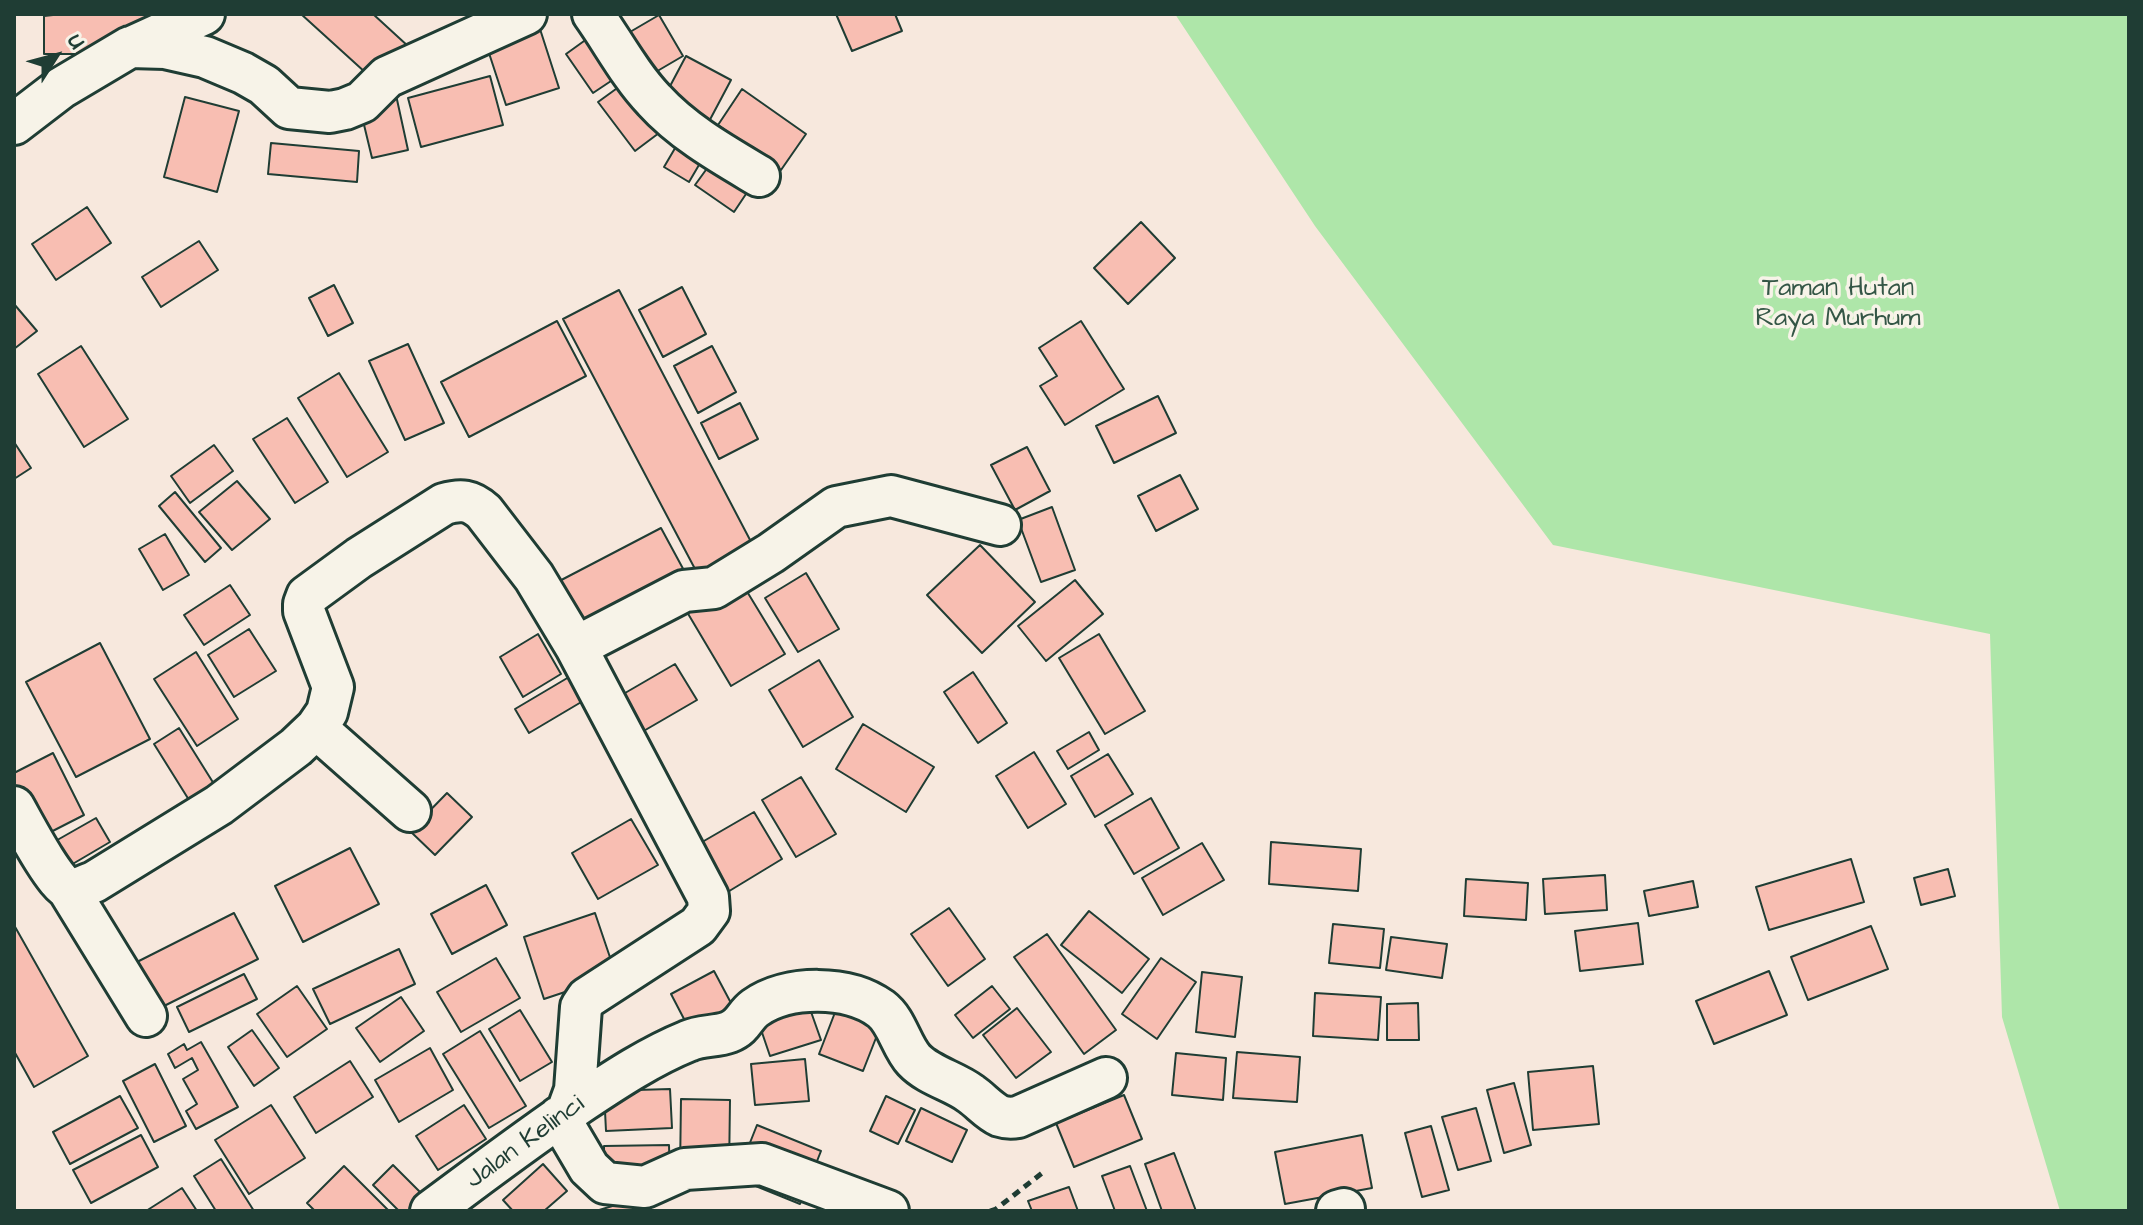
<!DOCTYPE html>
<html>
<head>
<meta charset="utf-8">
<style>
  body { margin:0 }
  #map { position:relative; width:2143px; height:1225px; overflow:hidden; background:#f7e8dd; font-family:"Architects Daughter",sans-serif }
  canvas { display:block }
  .frame { position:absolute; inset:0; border:16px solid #1f3d34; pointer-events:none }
  .north { position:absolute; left:16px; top:16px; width:80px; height:80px; -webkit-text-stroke:6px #f7f3e8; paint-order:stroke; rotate:54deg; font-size:22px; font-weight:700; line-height:32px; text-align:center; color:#1f3d34 }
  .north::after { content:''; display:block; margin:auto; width:28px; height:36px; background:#1f3d34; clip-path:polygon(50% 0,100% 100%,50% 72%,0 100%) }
</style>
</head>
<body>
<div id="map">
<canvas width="2143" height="1225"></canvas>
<div class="frame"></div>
<div class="north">U</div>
</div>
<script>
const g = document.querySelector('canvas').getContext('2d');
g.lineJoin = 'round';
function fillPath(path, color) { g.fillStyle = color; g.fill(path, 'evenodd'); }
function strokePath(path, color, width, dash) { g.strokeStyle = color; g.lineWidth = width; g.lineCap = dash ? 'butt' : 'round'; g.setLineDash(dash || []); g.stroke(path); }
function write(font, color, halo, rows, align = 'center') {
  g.font = font + ' "Architects Daughter",sans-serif'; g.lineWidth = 7; g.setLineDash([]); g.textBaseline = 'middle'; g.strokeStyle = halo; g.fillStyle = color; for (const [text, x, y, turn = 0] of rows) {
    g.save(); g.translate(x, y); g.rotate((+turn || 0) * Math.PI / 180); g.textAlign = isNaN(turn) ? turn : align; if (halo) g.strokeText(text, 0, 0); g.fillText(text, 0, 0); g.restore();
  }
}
fillPath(new Path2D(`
  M 1175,14 L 2129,14 L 2129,1211 L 2060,1211 L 2002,1017 L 1990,634 L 1553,545 L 1315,226 Z`), '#aee6a9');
const building = new Path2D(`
  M 62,14 L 181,14 L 108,54 L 44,54 L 44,16 Z
  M 301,14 L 373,14 L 409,47 L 377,83 Z
  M 836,14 L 895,14 L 902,31 L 852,51 Z
  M 659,15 L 683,56 L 642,80 L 618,39 Z
  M 540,29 L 559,88 L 506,105 L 487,47 Z
  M 591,36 L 620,75 L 593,93 L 566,54 Z
  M 686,56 L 731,80 L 705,129 L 660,105 Z
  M 490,76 L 503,125 L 421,147 L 408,98 Z
  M 627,81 L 663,130 L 635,151 L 598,102 Z
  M 742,89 L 806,134 L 781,170 L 718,125 Z
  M 396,95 L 408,150 L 372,158 L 359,104 Z
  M 185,97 L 239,111 L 217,192 L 164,177 Z
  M 681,138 L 706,153 L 689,182 L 664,167 Z
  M 271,143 L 359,151 L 357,182 L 268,174 Z
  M 716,156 L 754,182 L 734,212 L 695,185 Z
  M 87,207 L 111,243 L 56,280 L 32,244 Z
  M 1141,222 L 1175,258 L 1128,304 L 1094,268 Z
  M 199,241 L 218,270 L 161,307 L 142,277 Z
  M 334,285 L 353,323 L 328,336 L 309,298 Z
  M 682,287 L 706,334 L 663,357 L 639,310 Z
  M 619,290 L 759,557 L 704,586 L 563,319 Z
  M 14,304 L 37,331 L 14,349 Z
  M 557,321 L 586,376 L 469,437 L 441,382 Z
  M 1081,321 L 1124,389 L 1065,425 L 1040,386 L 1057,376 L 1039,348 Z
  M 408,344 L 444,423 L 405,440 L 369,361 Z
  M 81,346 L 128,419 L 84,447 L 38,374 Z
  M 712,346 L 736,392 L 698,413 L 674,366 Z
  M 339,373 L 388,452 L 347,477 L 298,398 Z
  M 1158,396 L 1176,433 L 1114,463 L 1096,426 Z
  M 740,403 L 758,439 L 719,459 L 701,423 Z
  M 287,418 L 328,482 L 295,503 L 253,439 Z
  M 14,442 L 31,468 L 14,479 Z
  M 214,445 L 233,471 L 190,503 L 171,476 Z
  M 1027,447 L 1050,491 L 1015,510 L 991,465 Z
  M 1180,475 L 1198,509 L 1156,531 L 1138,496 Z
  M 237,481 L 270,519 L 232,550 L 199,512 Z
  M 175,492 L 221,548 L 205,562 L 159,506 Z
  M 1052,507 L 1075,570 L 1041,582 L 1018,520 Z
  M 661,528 L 687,576 L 572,636 L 546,588 Z
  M 165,534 L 189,575 L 163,590 L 139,549 Z
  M 980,545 L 1035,602 L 982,653 L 927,595 Z
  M 806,573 L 839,629 L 798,652 L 765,598 Z
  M 740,580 L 785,654 L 731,686 L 687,612 Z
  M 1075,580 L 1103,614 L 1046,661 L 1018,626 Z
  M 230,585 L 250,615 L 204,645 L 184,615 Z
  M 249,629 L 276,671 L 234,697 L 208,655 Z
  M 538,634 L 561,674 L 523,697 L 500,657 Z
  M 1099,634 L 1145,711 L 1105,734 L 1059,658 Z
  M 100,643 L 150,739 L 76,777 L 26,682 Z
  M 196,652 L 238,719 L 197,746 L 154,679 Z
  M 819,660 L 853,717 L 803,747 L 769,690 Z
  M 675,664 L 697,700 L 635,736 L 613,700 Z
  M 973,672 L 1007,723 L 978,743 L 944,692 Z
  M 569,677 L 583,701 L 529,733 L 515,709 Z
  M 863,724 L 934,767 L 906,812 L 836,769 Z
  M 179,728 L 214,784 L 189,800 L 154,744 Z
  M 1089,732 L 1099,750 L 1068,769 L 1057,751 Z
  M 1034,752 L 1066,804 L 1028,828 L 996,776 Z
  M 53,753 L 84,815 L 39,838 L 14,789 L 14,773 Z
  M 1108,754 L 1133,794 L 1095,817 L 1071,776 Z
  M 801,777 L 836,834 L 796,857 L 762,800 Z
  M 447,793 L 472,817 L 435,855 L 410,831 Z
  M 1151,798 L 1179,848 L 1134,874 L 1105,825 Z
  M 754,812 L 782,859 L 726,893 L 697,845 Z
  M 96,818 L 110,842 L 59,872 L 45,847 Z
  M 631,819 L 658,865 L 598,899 L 572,853 Z
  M 1271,842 L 1361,849 L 1358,891 L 1269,884 Z
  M 1202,843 L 1224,880 L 1163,915 L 1142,878 Z
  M 350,848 L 379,904 L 303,942 L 275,886 Z
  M 1851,859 L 1864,902 L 1769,930 L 1756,887 Z
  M 1948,869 L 1955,896 L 1921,905 L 1914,878 Z
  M 1605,875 L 1607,910 L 1545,914 L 1543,879 Z
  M 1466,879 L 1528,883 L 1526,920 L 1464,916 Z
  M 1693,881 L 1698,907 L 1649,916 L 1644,891 Z
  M 486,885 L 507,925 L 452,954 L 431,914 Z
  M 949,908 L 985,959 L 948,986 L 911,934 Z
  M 1089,911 L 1149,959 L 1122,993 L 1061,945 Z
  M 234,913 L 258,959 L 154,1011 L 131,965 Z
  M 595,913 L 616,975 L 544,999 L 524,937 Z
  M 1638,923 L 1643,964 L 1580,971 L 1575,931 Z
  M 1333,924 L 1384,929 L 1380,968 L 1329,963 Z
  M 14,925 L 88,1056 L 34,1087 L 14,1051 Z
  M 1871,926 L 1888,969 L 1808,1000 L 1791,957 Z
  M 1047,934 L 1116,1030 L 1084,1054 L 1014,957 Z
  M 1391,937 L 1447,944 L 1442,978 L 1386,970 Z
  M 399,949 L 415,984 L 330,1024 L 313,989 Z
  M 496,958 L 520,998 L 461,1032 L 437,992 Z
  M 1161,958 L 1196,982 L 1157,1039 L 1122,1014 Z
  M 714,971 L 740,1020 L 696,1042 L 671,994 Z
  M 1769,971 L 1787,1015 L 1714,1044 L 1696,1001 Z
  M 1202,972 L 1242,977 L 1235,1037 L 1196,1032 Z
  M 244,974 L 257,999 L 189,1032 L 177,1007 Z
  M 297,986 L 327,1029 L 287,1057 L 257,1014 Z
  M 992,986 L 1010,1009 L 973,1038 L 955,1015 Z
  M 804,992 L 821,1040 L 770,1056 L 754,1009 Z
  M 1315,993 L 1381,997 L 1378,1040 L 1313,1036 Z
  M 401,997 L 424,1031 L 380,1062 L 356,1028 Z
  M 839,1002 L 883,1020 L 863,1071 L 819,1054 Z
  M 1418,1003 L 1419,1040 L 1387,1040 L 1387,1004 Z
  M 1017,1008 L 1051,1052 L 1016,1078 L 983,1035 Z
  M 520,1010 L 552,1062 L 520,1081 L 489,1029 Z
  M 252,1030 L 279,1068 L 254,1086 L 228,1047 Z
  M 480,1031 L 526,1106 L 489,1128 L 443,1054 Z
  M 201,1042 L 238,1107 L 196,1129 L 186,1111 L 197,1104 L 183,1079 L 198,1070 L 192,1058 L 175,1068 L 168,1054 L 184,1044 L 187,1050 Z
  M 430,1048 L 453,1090 L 399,1122 L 375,1080 Z
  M 1237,1052 L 1300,1057 L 1297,1102 L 1233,1098 Z
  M 1176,1053 L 1226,1058 L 1223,1100 L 1172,1095 Z
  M 805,1059 L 809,1101 L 755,1105 L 751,1064 Z
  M 350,1061 L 373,1097 L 316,1133 L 294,1097 Z
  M 155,1064 L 186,1126 L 154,1142 L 123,1081 Z
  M 1593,1066 L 1599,1124 L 1533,1130 L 1528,1072 Z
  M 1514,1083 L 1531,1145 L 1504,1153 L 1487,1090 Z
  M 670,1089 L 672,1128 L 606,1131 L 604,1091 Z
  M 1124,1095 L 1142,1139 L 1074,1167 L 1056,1123 Z
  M 120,1096 L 138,1128 L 70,1164 L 53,1132 Z
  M 886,1096 L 915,1110 L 898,1144 L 870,1131 Z
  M 681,1099 L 730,1100 L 729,1173 L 680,1172 Z
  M 271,1105 L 305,1158 L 249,1194 L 215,1140 Z
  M 464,1105 L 486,1139 L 438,1170 L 416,1136 Z
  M 921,1108 L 967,1130 L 952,1162 L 906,1141 Z
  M 1476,1108 L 1491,1161 L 1458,1170 L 1442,1117 Z
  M 757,1125 L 821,1151 L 800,1204 L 736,1178 Z
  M 1431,1126 L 1449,1190 L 1422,1197 L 1405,1133 Z
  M 141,1135 L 158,1167 L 91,1203 L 73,1170 Z
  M 1362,1135 L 1372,1188 L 1285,1204 L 1275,1152 Z
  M 669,1145 L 670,1183 L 604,1184 L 604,1146 Z
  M 1174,1153 L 1196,1211 L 1162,1211 L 1145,1164 Z
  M 221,1159 L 254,1211 L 216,1211 L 194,1176 Z
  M 543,1164 L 567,1191 L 544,1211 L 513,1211 L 503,1200 Z
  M 393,1165 L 429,1201 L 419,1211 L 399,1211 L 373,1185 Z
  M 344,1166 L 389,1211 L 315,1211 L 307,1203 Z
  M 1130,1166 L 1147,1211 L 1115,1211 L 1102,1176 Z
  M 1069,1187 L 1078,1211 L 1032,1211 L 1028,1201 Z
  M 182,1188 L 197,1211 L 146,1211 Z
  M 632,1200 L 635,1211 L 596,1211 Z`);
fillPath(building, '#f8beb2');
strokePath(building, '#1f3d34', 2);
const minor = new Path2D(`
  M 593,14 C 613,42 630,75 654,100 C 683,132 722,154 759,176
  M 134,46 L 204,14
  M 14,124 L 61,88 L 130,47 L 165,48 L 205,57 L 243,73 L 264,85 L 289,108 L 330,112 L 345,109 L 362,102 L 387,77 L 526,14
  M 576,647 L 684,591 L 714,588 L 771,553 L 836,507 L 891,496 L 1000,525
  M 316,728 L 410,811
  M 14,807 C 22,821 55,885 69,889 C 76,891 87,884 94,882 L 219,805 L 296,747 L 316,728 L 327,712 L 333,687 L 304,611 L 304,604 L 307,596 L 359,558 L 444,504 C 461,499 471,500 484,512 L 534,577 L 576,647 L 708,897 L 709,911 L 698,926 L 587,998 L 581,1007 L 575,1090 L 567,1112
  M 68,889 L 146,1016
  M 559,1117 L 589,1168 L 605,1183 L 645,1187 L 685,1169 L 762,1164 L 888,1211
  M 431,1211 C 481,1174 531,1136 583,1101 C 616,1079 651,1056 688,1041 C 701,1035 716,1037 729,1032 C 744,1026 744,1016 755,1008 C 788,985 848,985 881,1009 C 897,1021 901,1046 914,1060 C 929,1076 954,1081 971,1094 C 981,1101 989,1111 1000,1116 C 1006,1118 1012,1118 1018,1117 L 1106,1078
  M 1337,1211 L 1344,1209`);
strokePath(minor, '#1f3d34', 46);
strokePath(new Path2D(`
  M 990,1211 L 996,1209 L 1046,1170`), '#1f3d34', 5, [8, 6]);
strokePath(minor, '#f7f3e8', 40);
write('26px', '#345646', '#f7f3e8', [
  ["Taman Hutan",1838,290],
  ["Raya Murhum",1838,320]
]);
write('26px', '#1f3d34', '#f7f3e8', [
  ["Jalan Kelinci",526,1143,-36]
]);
</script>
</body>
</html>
